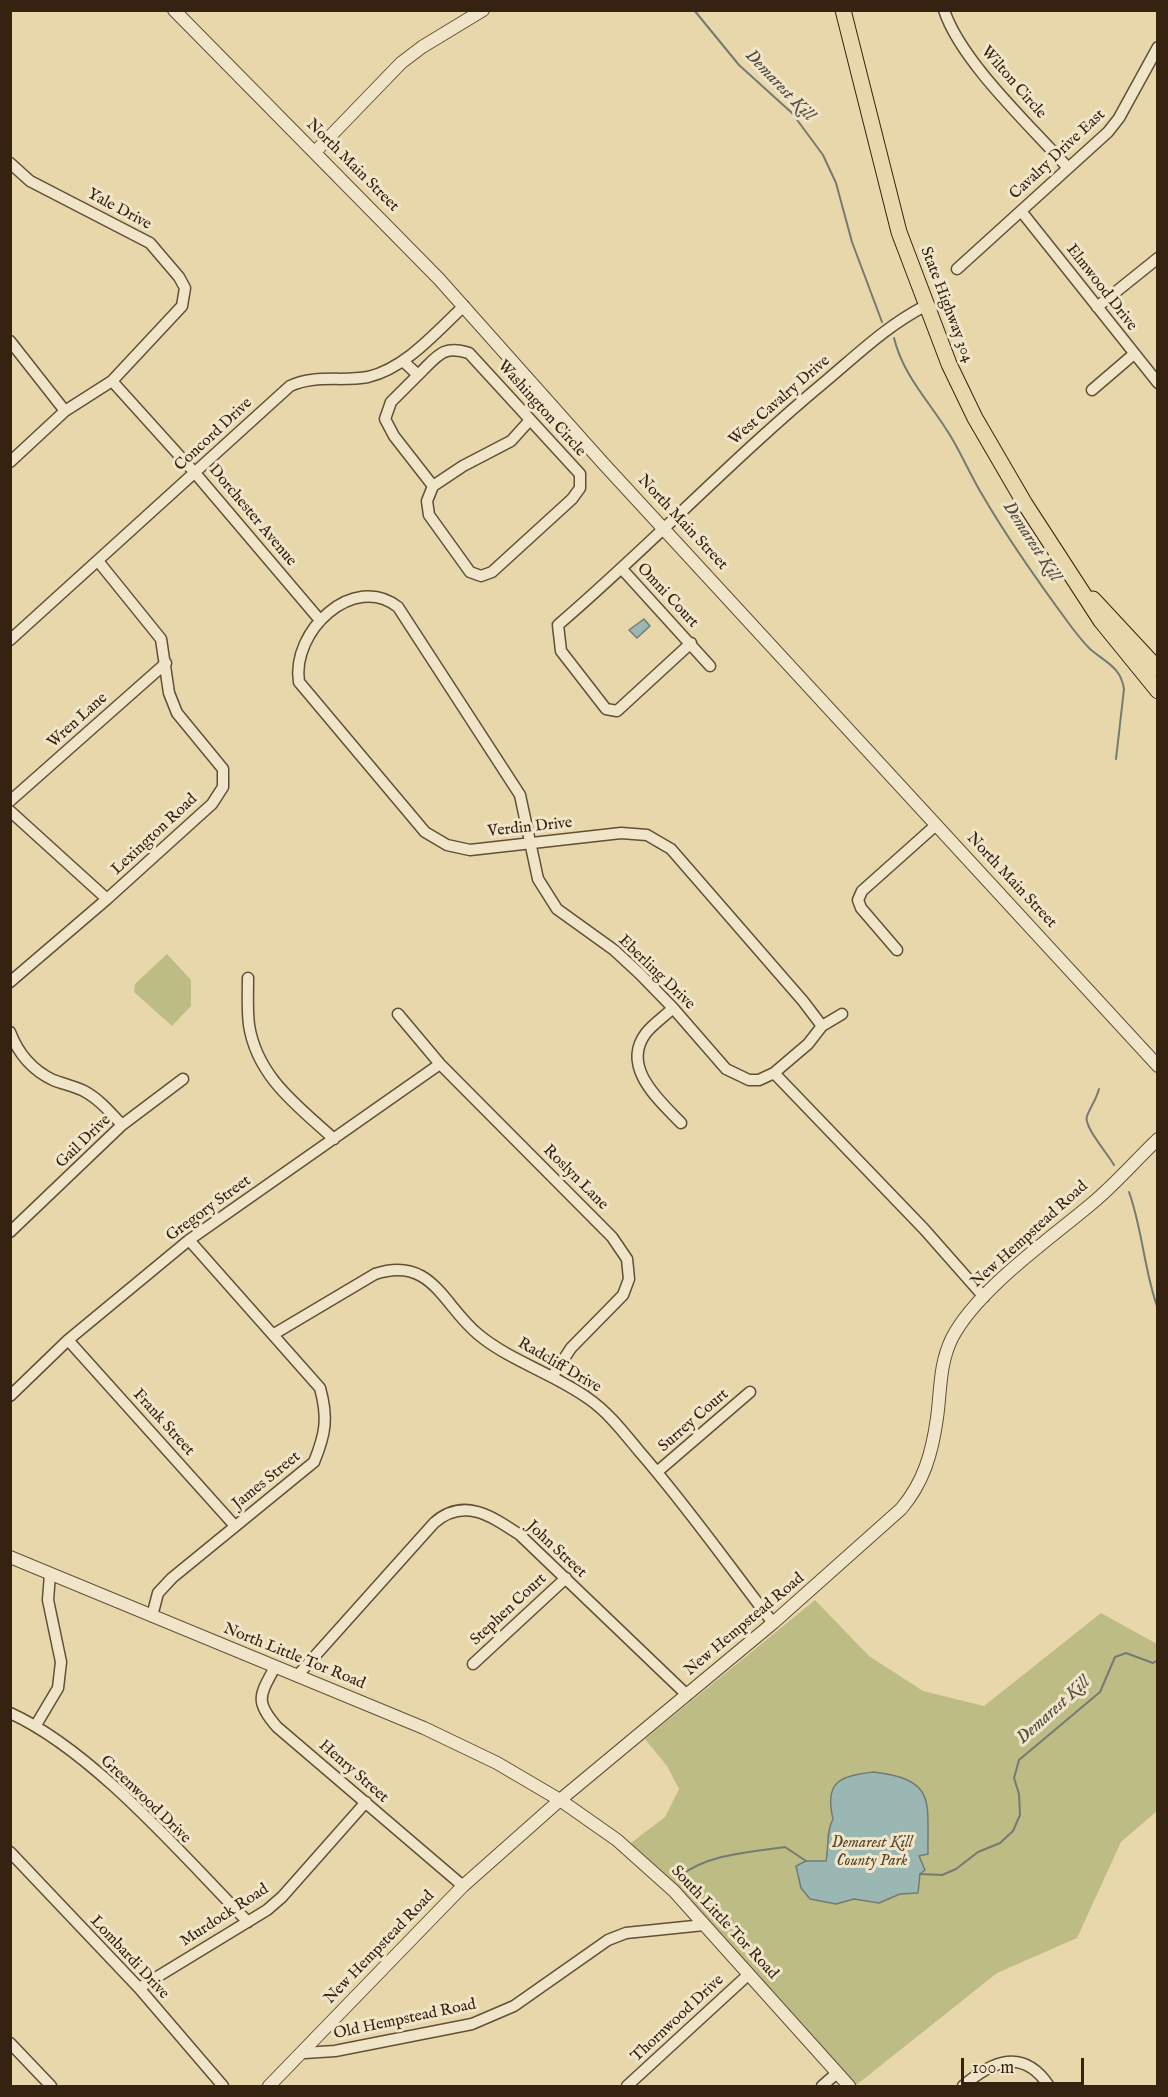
<!DOCTYPE html>
<html>
<head>
<meta charset="utf-8">
<style>
  body { margin:0 }
  #map { position:relative; width:1168px; height:2097px; overflow:hidden; background:#e9d7ac; font-family:"IM FELL English",serif }
  canvas { display:block }
  .frame { position:absolute; inset:0; border:12px solid #362210; pointer-events:none }
  .scale { position:absolute; left:961px; top:2058px; width:123px; height:27px; box-sizing:border-box; border:3px solid #362210; border-top:0; padding-left:8px; font-size:18px; line-height:21px; white-space:nowrap; color:#362210; -webkit-text-stroke:4px #f1e5c9; paint-order:stroke }
</style>
</head>
<body>
<div id="map">
<canvas width="1168" height="2097"></canvas>
<div class="frame"></div>
<div class="scale">100 m</div>
</div>
<script>
const g = document.querySelector('canvas').getContext('2d');
g.lineJoin = 'round';
function fillPath(path, color) { g.fillStyle = color; g.fill(path, 'evenodd'); }
function strokePath(path, color, width, dash) { g.strokeStyle = color; g.lineWidth = width; g.lineCap = dash ? 'butt' : 'round'; g.setLineDash(dash || []); g.stroke(path); }
function write(font, color, halo, rows, align = 'center') {
  g.font = font + ' "IM FELL English",serif'; g.lineWidth = 6; g.setLineDash([]); g.textBaseline = 'middle'; g.strokeStyle = halo; g.fillStyle = color; for (const [text, x, y, turn = 0] of rows) {
    g.save(); g.translate(x, y); g.rotate((+turn || 0) * Math.PI / 180); g.textAlign = isNaN(turn) ? turn : align; if (halo) g.strokeText(text, 0, 0); g.fillText(text, 0, 0); g.restore();
  }
}
fillPath(new Path2D(`
  M 167,954 L 191,980 L 191,1006 L 172,1026 L 134,992 L 135,984 Z
  M 815,1600 L 869,1656 L 923,1691 L 984,1706 L 1101,1613 L 1157,1644 L 1157,1811 L 1121,1842 L 1077,1938 L 997,1973 L 855,2086 L 852,2086 L 631,1843 L 665,1817 L 679,1789 L 667,1766 L 645,1739 Z`), '#bdbc85');
const water = new Path2D(`
  M 644,619 L 650,626 L 637,638 L 629,630 Z
  M 874,1772 C 937,1780 927,1801 928,1854 L 919,1856 L 925,1870 L 920,1874 L 918,1893 L 900,1894 L 879,1903 L 854,1899 L 836,1904 L 810,1899 L 801,1888 L 796,1866 L 806,1861 L 826,1861 C 829,1846 826,1832 833,1819 C 824,1781 840,1776 874,1772 Z`);
fillPath(water, '#9bb7b4');
strokePath(water, '#737b72', 1.5);
strokePath(new Path2D(`
  M 694,10 L 739,65 L 792,113 L 823,155 L 836,183 L 852,242 L 882,322
  M 894,338 C 903,375 928,400 948,432 C 961,452 970,475 983,496 C 1009,541 1039,583 1070,625 C 1076,633 1083,642 1090,649 C 1105,662 1121,667 1124,689 L 1116,759
  M 1099,1089 C 1096,1100 1091,1106 1087,1116 C 1083,1126 1108,1154 1114,1165
  M 1129,1192 C 1143,1231 1144,1271 1158,1309
  M 920,1874 L 942,1875 L 956,1869 L 978,1852 L 1000,1843 L 1013,1831 L 1020,1815 L 1019,1794 L 1014,1778 L 1019,1760 L 1100,1692 L 1115,1657 L 1126,1653 L 1153,1663 L 1158,1660
  M 680,1876 C 708,1854 750,1852 785,1847 L 806,1861`), '#737b72', 2);
const minor = new Path2D(`
  M 944,10 C 961,62 1031,126 1068,168
  M 10,163 L 30,181 L 150,243 L 179,277 L 185,288 L 182,306 L 112,381 L 65,411 L 10,462
  M 1021,211 L 1158,383
  M 957,269 L 1108,132 L 1119,118 L 1158,47
  M 1097,307 L 1158,258
  M 10,341 L 65,411
  M 403,361 L 418,375 L 391,402 L 385,419 L 394,436 L 433,486 L 427,501 L 429,515 L 470,572 L 481,576 L 492,572 L 572,499 L 580,488 L 580,474 L 469,353 C 442,344 437,357 418,375
  M 112,381 L 195,473 L 319,619
  M 1092,390 L 1134,354
  M 433,486 L 463,466 L 511,441 L 530,420
  M 622,569 L 710,666
  M 10,640 L 290,386 C 315,374 342,382 368,377 C 406,368 436,332 464,306
  M 691,643 L 617,711 L 606,709 L 561,651 L 558,625 C 650,546 734,457 827,380 C 859,353 888,325 925,306
  M 10,801 L 166,663
  M 10,811 L 107,899
  M 897,950 L 861,908 L 858,900 L 862,891 L 936,825
  M 248,978 C 248,993 247,1010 249,1025 C 257,1077 298,1106 334,1139
  M 10,982 L 107,899 L 212,804 L 223,787 L 223,769 L 177,713 L 169,693 L 161,639 L 98,561
  M 673,1008 C 665,1016 653,1024 646,1033 C 620,1067 660,1101 681,1123
  M 398,1014 L 440,1064 L 612,1237 L 627,1259 L 629,1279 L 623,1295 L 571,1348 L 552,1377
  M 822,1026 L 803,1001 L 671,849 L 647,835 L 621,833 L 470,850 L 447,845 L 425,832 L 299,682 C 291,631 354,572 398,607 L 520,795 L 538,879 L 557,909 L 614,950 L 640,974 L 673,1008 L 726,1069 L 749,1080 L 759,1080 L 774,1073 L 924,1229 L 984,1297
  M 10,1032 C 18,1053 32,1070 53,1080 C 63,1084 74,1086 84,1091 C 99,1099 110,1112 122,1125
  M 774,1073 L 808,1044 L 822,1026 L 842,1014
  M 10,1232 L 122,1125 L 183,1079
  M 274,1334 L 375,1274 C 432,1255 443,1306 479,1335 C 512,1362 555,1374 589,1399 C 609,1413 624,1433 639,1451 C 687,1506 729,1566 773,1623
  M 68,1340 L 235,1526
  M 10,1396 L 68,1340 L 189,1240 L 440,1064
  M 657,1472 L 750,1392
  M 152,1616 L 158,1593 L 172,1578 L 314,1462 C 326,1433 328,1417 320,1388 L 189,1240
  M 473,1664 L 566,1578
  M 275,1667 C 260,1695 254,1701 277,1727 L 463,1886
  M 297,1676 L 434,1523 C 464,1496 493,1517 520,1535 L 687,1695
  M 10,1713 C 94,1751 183,1856 248,1922
  M 36,1725 L 58,1688 L 61,1662 L 48,1600 L 50,1574
  M 10,1852 L 139,1988 L 223,2086
  M 139,1988 L 267,1910 L 282,1897 L 366,1802
  M 10,2043 L 51,2086
  M 304,2053 L 335,2051 L 472,2024 L 514,2006 L 608,1940 L 626,1933 L 704,1925
  M 627,2086 L 749,1974
  M 822,2086 L 837,2073
  M 963,2086 C 992,2061 1023,2047 1049,2086`);
const tertiary = new Path2D(`
  M 174,10 L 439,279 L 602,462 L 1158,1066
  M 315,152 L 401,63 L 422,47 L 483,10
  M 10,1557 L 424,1728 L 497,1763 L 560,1800 L 617,1840 L 674,1891 L 849,2086
  M 269,2086 L 463,1886 L 560,1800 L 773,1623 L 901,1509 C 924,1482 932,1453 937,1418 C 941,1389 939,1365 952,1338 C 978,1288 1053,1237 1096,1200 C 1118,1181 1137,1159 1158,1139`);
const primary = new Path2D(`
  M 843,10 L 899,232 L 949,364 L 975,418 L 1025,504 L 1101,621 L 1158,691
  M 1093,599 L 1158,669`);
strokePath(minor, '#634f37', 13);
strokePath(tertiary, '#634f37', 14);
strokePath(primary, '#362210', 17);
strokePath(minor, '#f1e5c9', 10);
strokePath(tertiary, '#f1e5c9', 12);
strokePath(primary, '#e9d7ac', 15);
write('16px', '#362210', '#f1e5c9', [
  ["Wilton Circle",1013,83,49],
  ["Cavalry Drive East",1058,155,-43],
  ["North Main Street",352,166,45],
  ["Yale Drive",119,210,28],
  ["Elmwood Drive",1101,288,52],
  ["State Highway 304",946,305,69],
  ["West Cavalry Drive",780,401,-41],
  ["Washington Circle",541,409,48],
  ["Concord Drive",214,435,-43],
  ["Dorchester Avenue",252,516,50],
  ["North Main Street",682,523,47],
  ["Omni Court",667,596,47],
  ["Wren Lane",78,721,-42],
  ["Verdin Drive",530,828,-6],
  ["Lexington Road",155,835,-43],
  ["North Main Street",1011,881,47],
  ["Eberling Drive",656,973,44],
  ["Gail Drive",84,1142,-44],
  ["Roslyn Lane",575,1178,45],
  ["Gregory Street",209,1209,-36],
  ["New Hempstead Road",1030,1235,-42],
  ["Radcliff Drive",559,1366,30],
  ["Surrey Court",694,1421,-41],
  ["Frank Street",163,1423,48],
  ["James Street",267,1481,-39],
  ["John Street",556,1550,43],
  ["Stephen Court",509,1610,-43],
  ["New Hempstead Road",745,1625,-40],
  ["North Little Tor Road",294,1657,22],
  ["Henry Street",353,1772,41],
  ["Greenwood Drive",145,1800,44],
  ["Murdock Road",225,1916,-33],
  ["South Little Tor Road",724,1923,47],
  ["New Hempstead Road",380,1948,-46],
  ["Lombardi Drive",129,1958,47],
  ["Thornwood Drive",678,2019,-43],
  ["Old Hempstead Road",405,2020,-12]
]);
write('italic 16px', '#58482d', '#f1e5c9', [
  ["Demarest Kill",872,1844],
  ["County Park",872,1862]
]);
write('italic 18px', '#544f41', '#f1e5c9', [
  ["Demarest Kill",779,86,46],
  ["Demarest Kill",1031,542,57],
  ["Demarest Kill",1054,1711,-42]
]);
</script>
</body>
</html>
